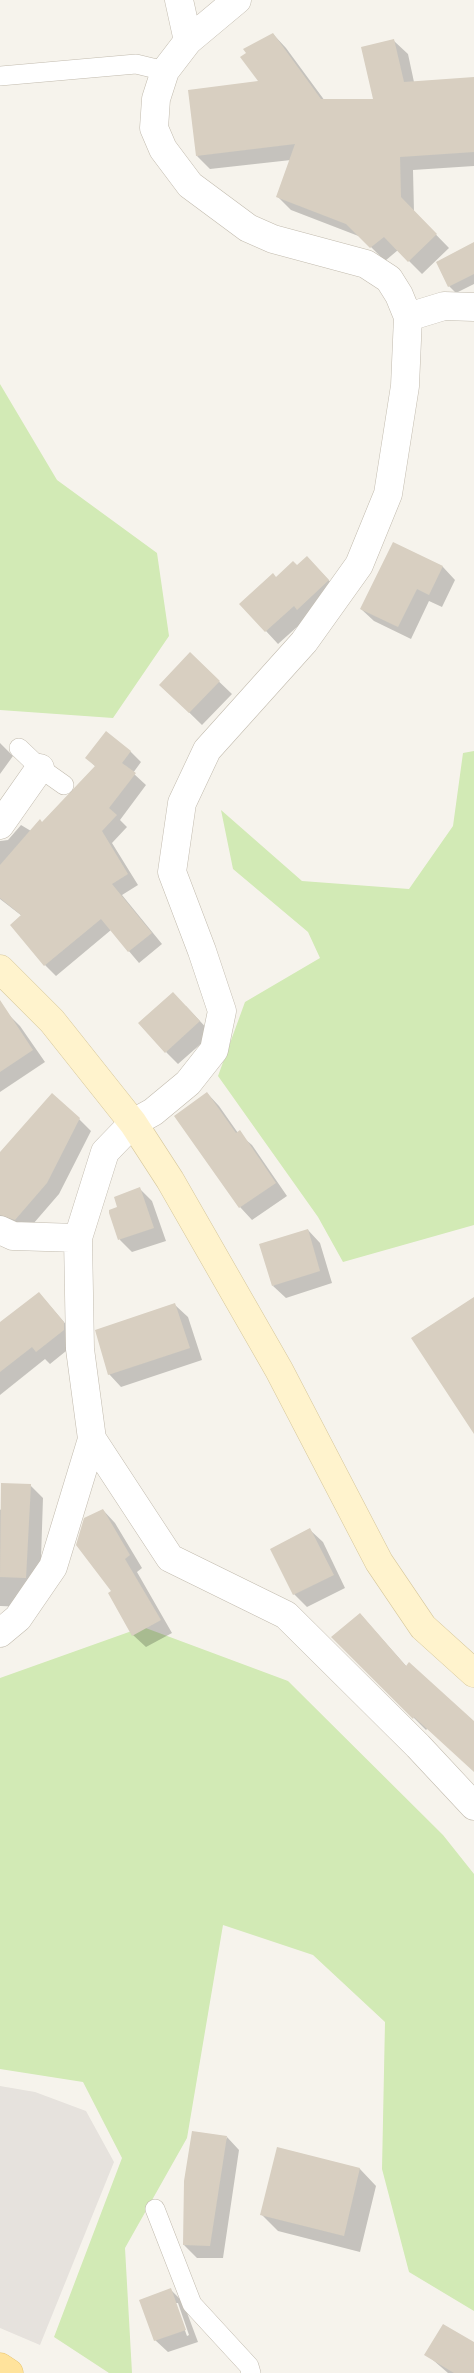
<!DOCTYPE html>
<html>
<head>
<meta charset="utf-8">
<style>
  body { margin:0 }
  canvas { display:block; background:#f6f3ec }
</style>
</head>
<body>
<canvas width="474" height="2373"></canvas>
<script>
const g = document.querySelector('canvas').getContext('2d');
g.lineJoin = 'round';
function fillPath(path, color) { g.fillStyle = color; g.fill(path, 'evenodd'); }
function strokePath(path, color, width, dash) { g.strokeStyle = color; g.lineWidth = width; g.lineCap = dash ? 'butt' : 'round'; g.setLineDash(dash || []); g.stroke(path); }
fillPath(new Path2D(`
  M 0,2086 L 35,2092 L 86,2111 L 114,2162 L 40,2345 L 0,2328 Z`), '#e6e2dd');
fillPath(new Path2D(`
  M 0,384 L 57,480 L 157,553 L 169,636 L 113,718 L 0,710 Z
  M 474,751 L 474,1225 L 343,1262 L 318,1217 L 218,1076 L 245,1002 L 320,958 L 308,932 L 233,869 L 221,810 L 302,881 L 409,889 L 453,826 L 463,753 Z
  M 143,1627 L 288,1681 L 443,1835 L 474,1874 L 474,2311 L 409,2272 L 382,2169 L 385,2022 L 313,1955 L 223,1925 L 187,2138 L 125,2248 L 132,2373 L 109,2373 L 54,2337 L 122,2158 L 83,2082 L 0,2069 L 0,1678 Z`), '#d2eab5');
fillPath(new Path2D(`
  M 273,34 L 286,48 L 325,101 L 374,100 L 394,41 L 408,54 L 414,82 L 474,78 L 474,166 L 413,170 L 414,212 L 449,248 L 422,274 L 398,250 L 385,261 L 361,237 L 291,210 L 277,196 L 291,160 L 210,169 L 197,156 L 260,82 Z
  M 474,244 L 474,284 L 456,293 L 449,286 L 437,262 Z
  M 393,544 L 443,567 L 455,580 L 442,607 L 429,601 L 411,639 L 374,621 L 361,609 Z
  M 297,567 L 319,570 L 341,593 L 307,618 L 278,644 L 241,604 Z
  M 190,654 L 232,694 L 202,725 L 161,685 Z
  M 0,743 L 13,756 L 0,774 Z
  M 130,751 L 141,762 L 133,773 L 146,785 L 120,820 L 127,827 L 112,843 L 138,885 L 122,895 L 162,944 L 139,963 L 111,930 L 56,976 L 45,965 L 22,916 L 0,899 L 0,841 L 8,840 L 21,825 L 31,831 L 43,824 L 96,767 L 87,758 Z
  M 186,1006 L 212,1034 L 178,1064 L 166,1052 Z
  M 8,1014 L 20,1026 L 45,1062 L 0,1092 L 0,1019 Z
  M 207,1093 L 219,1106 L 238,1133 L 252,1145 L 287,1196 L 252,1220 L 240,1207 Z
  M 79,1119 L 91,1131 L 59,1194 L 27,1231 L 0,1218 L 0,1154 Z
  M 140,1189 L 152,1201 L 166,1241 L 132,1252 L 120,1240 L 111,1210 L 119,1208 Z
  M 308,1230 L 320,1243 L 332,1283 L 286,1298 L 273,1286 Z
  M 39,1293 L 76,1336 L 76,1343 L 50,1364 L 45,1359 L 0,1395 L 0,1325 Z
  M 175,1305 L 188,1317 L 202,1360 L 121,1387 L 109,1374 Z
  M 30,1485 L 43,1498 L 40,1589 L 27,1607 L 0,1606 L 0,1510 Z
  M 103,1510 L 115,1523 L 142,1568 L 137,1572 L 172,1633 L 146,1647 L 133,1635 L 113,1592 Z
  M 310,1530 L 323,1542 L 345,1588 L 307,1607 L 294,1594 Z
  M 360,1614 L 407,1667 L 474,1723 L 474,1771 L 428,1728 L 426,1730 L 333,1637 Z
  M 227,2137 L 239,2150 L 223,2258 L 197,2258 L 184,2245 Z
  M 278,2148 L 360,2169 L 376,2186 L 360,2252 L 278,2231 L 262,2215 Z
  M 171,2290 L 183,2302 L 198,2342 L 168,2352 L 155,2340 ZM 175,2303 L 178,2303 L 189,2335 L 187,2336 Z
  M 474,2346 L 474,2373 L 448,2373 L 426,2354 Z`), '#0003');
fillPath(new Path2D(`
  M 273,33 L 321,99 L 373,99 L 361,47 L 394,39 L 404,82 L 474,77 L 474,152 L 400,157 L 401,197 L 437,234 L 408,262 L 384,237 L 370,248 L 346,224 L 276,197 L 295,144 L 196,156 L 188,90 L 258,81 L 240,57 L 246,53 L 243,49 Z
  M 474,242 L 474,274 L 448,287 L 436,262 Z
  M 393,542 L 443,566 L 429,595 L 417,589 L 398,627 L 360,609 Z
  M 307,556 L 329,580 L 297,610 L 294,606 L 265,632 L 239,604 L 273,573 L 276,577 L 293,561 L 297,565 Z
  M 190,652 L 220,681 L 189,713 L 159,685 Z
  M 106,731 L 131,751 L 122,763 L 136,773 L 109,808 L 117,815 L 102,831 L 128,874 L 112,884 L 152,933 L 128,952 L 101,919 L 44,966 L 10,925 L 21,915 L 0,898 L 0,865 L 40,819 L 42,822 L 95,766 L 85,758 Z
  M 173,992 L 200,1021 L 165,1053 L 138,1023 Z
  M 0,1000 L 33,1050 L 0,1072 Z
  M 207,1092 L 236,1133 L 240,1130 L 276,1183 L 239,1208 L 174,1116 Z
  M 52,1093 L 80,1118 L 47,1183 L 15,1220 L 0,1215 L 0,1152 Z
  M 140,1187 L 154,1228 L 118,1240 L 109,1213 L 109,1210 L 117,1207 L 114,1197 Z
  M 308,1229 L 320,1271 L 272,1286 L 259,1244 Z
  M 39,1292 L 64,1322 L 64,1330 L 36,1352 L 32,1347 L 0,1372 L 0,1322 Z
  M 474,1297 L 474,1434 L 411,1338 Z
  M 175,1303 L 190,1348 L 108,1375 L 95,1330 Z
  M 1,1483 L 31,1484 L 26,1578 L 0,1577 Z
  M 103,1509 L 130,1555 L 125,1559 L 161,1620 L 132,1636 L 108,1593 L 111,1591 L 76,1545 L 84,1518 Z
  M 310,1528 L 334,1575 L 293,1595 L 270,1549 Z
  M 360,1613 L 406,1666 L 409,1662 L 474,1721 L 474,1772 L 414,1717 L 413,1719 L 331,1637 Z
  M 192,2131 L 227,2136 L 210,2246 L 183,2245 L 184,2181 Z
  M 277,2147 L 360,2168 L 344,2236 L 260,2215 Z
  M 171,2288 L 186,2330 L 154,2341 L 139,2300 Z
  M 443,2324 L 474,2342 L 474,2373 L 454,2373 L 424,2355 Z`), '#d8cfc1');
const lane = new Path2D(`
  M 0,76 L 136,64 L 165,71
  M 19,748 L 40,768 L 64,785
  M 155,2209 L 192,2304 L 249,2366 L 251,2373`);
const street = new Path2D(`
  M 179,0 L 188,41
  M 408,317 L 444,306 L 474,307
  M 0,825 L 40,768
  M 0,1230 L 13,1236 L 78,1238
  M 92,1439 L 170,1558 L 286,1615 L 418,1746 L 474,1806
  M 0,1633 L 18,1618 L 53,1567 L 92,1439 L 80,1349 L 78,1238 L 105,1152 L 133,1123 L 153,1112 L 188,1083 L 214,1050 L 222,1011 L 202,951 L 172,872 L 182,803 L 207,750 L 304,642 L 359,565 L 388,494 L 405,386 L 408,317 L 399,295 L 389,279 L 366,264 L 273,239 L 248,228 L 190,185 L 163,149 L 154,128 L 156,99 L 165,71 L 188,41 L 237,0`);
const secondary = new Path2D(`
  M 0,969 L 52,1021 L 133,1123 L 170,1180 L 279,1370 L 379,1562 L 423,1627 L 474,1673`);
const primary = new Path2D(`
  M 0,2367 L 9,2373`);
strokePath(lane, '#c2bbae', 20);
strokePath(street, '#c2bbae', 29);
strokePath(secondary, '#d6c79b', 29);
strokePath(primary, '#e6c16a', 29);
strokePath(lane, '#fff', 19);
strokePath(street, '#fff', 28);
strokePath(secondary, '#fff3cd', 28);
strokePath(primary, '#ffe39c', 28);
</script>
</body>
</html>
